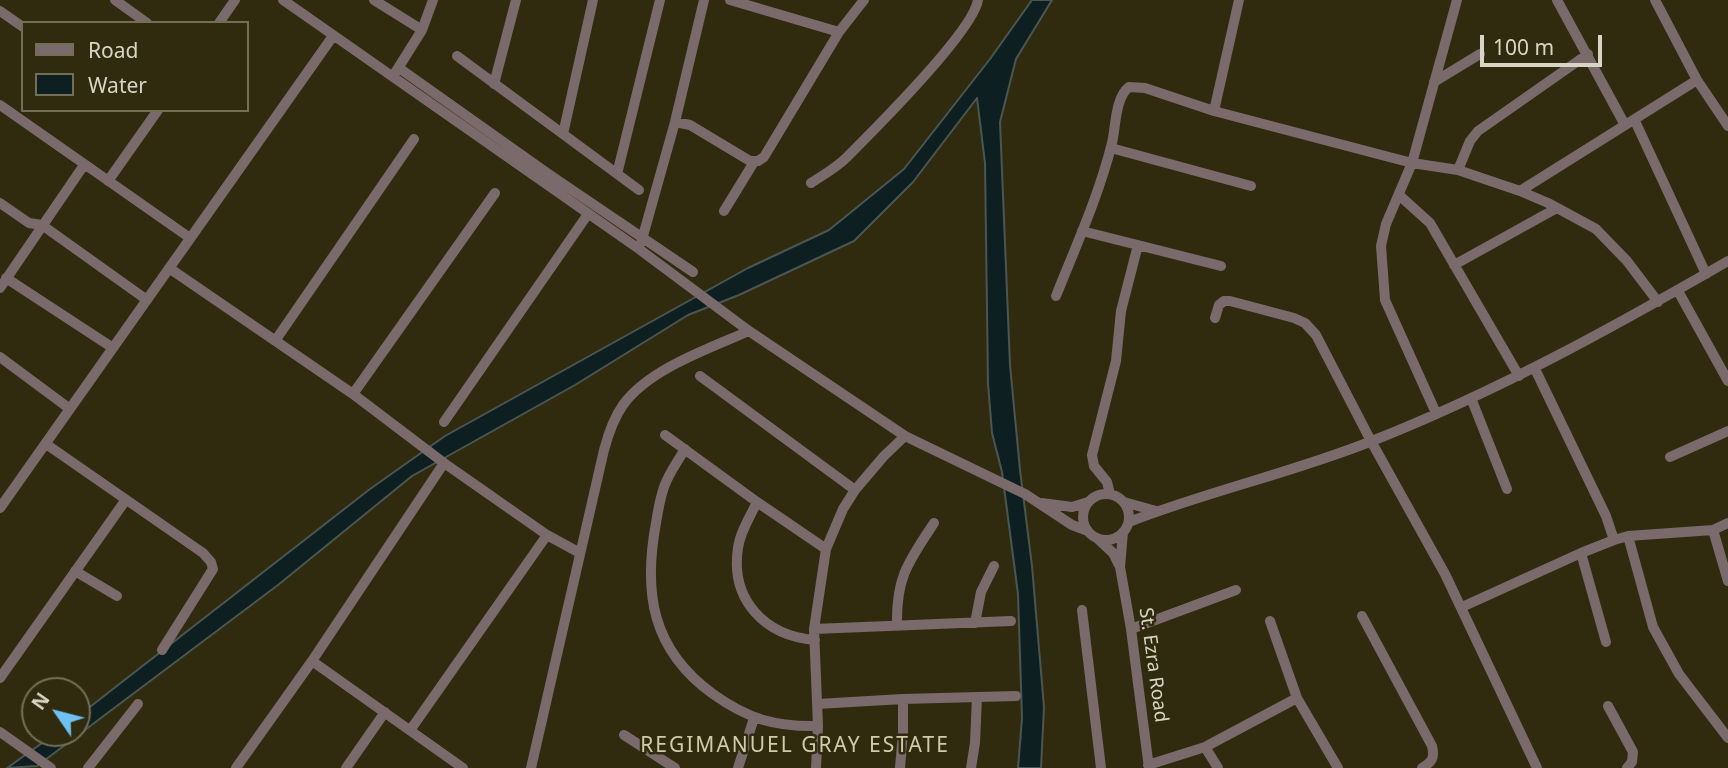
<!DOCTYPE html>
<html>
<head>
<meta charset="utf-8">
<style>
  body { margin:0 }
  #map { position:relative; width:1728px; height:768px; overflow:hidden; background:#302b0e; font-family:"Noto Sans",sans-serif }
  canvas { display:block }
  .legend { position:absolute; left:21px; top:21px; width:228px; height:91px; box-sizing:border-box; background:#302b0e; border:2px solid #736f57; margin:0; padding:9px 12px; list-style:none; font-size:21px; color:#d8d5c4 }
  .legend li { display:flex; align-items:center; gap:14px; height:35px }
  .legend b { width:35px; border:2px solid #736f57 }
  .north { position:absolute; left:21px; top:677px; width:70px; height:70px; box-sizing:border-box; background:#302b0e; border:2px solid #736f57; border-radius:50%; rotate:305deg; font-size:19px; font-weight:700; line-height:28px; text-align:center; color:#d8d5c4 }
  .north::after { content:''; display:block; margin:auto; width:24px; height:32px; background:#6dc2f3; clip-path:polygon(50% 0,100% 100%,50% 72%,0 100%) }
  .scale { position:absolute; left:1480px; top:35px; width:122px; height:32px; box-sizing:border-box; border:4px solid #d8d5c4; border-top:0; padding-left:9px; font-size:21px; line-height:24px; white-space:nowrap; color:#d8d5c4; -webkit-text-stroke:5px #302b0e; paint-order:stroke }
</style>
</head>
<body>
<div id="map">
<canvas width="1728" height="768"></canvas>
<ul class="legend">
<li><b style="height:9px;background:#7a6a6c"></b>Road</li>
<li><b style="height:19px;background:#0e1f22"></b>Water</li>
</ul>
<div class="north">N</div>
<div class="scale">100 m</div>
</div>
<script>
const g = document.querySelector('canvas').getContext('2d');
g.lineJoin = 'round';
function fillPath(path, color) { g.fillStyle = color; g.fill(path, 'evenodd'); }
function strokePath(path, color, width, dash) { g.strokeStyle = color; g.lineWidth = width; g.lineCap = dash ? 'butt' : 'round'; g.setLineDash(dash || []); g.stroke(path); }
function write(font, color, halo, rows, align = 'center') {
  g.font = font + ' "Noto Sans",sans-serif'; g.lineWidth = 5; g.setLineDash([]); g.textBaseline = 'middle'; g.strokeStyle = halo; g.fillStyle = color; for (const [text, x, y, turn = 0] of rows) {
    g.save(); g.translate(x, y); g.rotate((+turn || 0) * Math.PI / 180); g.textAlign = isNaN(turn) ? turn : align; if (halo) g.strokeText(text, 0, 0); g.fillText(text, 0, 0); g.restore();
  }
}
const water = new Path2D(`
  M 1032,0 L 1052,0 L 1016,59 L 1000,122 L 1010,365 L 1020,470 L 1032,566 L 1044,707 L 1041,768 L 1018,768 L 1022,718 L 1018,594 L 1002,472 L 992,433 L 988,383 L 985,163 L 977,98 L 913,182 L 854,241 L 739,295 L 688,315 L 575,385 L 412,476 L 278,585 L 37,766 L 7,768 L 56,733 L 77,733 L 77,717 L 370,489 L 445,436 L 748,268 L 829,230 L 904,169 L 990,59 Z`);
fillPath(water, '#0e1f22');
strokePath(water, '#4b5653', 2);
strokePath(new Path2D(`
  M 115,0 L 147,23
  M 283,0 L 639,249 L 749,331 L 905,436 L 1025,494 L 1072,525 L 1088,531
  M 374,0 L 422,30
  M 730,0 L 839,32
  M 1557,0 L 1625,125
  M 1655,0 L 1697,80 L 1728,126
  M 0,11 L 23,27
  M 219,23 L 235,0
  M 457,56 L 639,190
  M 399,68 L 550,175 L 693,272
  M 395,73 L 422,30 L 433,0
  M 1434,82 L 1480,54
  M 494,84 L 516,0
  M 0,105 L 190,238
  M 1214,111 L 1239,0
  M 1635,121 L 1706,274
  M 675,122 L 690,125 L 750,161 L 758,161 L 764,157 L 839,32 L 864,0
  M 563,134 L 593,0
  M 1111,148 L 1251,186
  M 1458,170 L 1470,141 L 1478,131 L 1588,54
  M 617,174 L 660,0
  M 108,181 L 158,110
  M 811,183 C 823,175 836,168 846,158 C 873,131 973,32 978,0
  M 1520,191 L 1697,80
  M 1399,195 L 1430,223 L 1519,376
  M 0,203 L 29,223 L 42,225 L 147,300
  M 724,211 L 754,162
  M 1082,231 L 1221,266
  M 641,243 L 675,122 L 704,0
  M 1454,265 L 1557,208
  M 169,268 L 353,394 L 444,463 L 547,535 L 580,553
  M 6,278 L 113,348
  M 0,288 L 84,165
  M 1678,291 L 1728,381
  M 1056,296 C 1076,246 1099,195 1112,143 C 1116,126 1115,98 1129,87 L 1145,88 L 1214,111 L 1412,163 L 1458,170 L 1520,191 L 1548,203 L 1596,229 L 1627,261 L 1658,302
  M 1215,318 L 1219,305 L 1224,301 L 1230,301 L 1294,318 L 1305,323 L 1316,335 L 1371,441 L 1445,574 L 1537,768
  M 275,341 L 414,139
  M 0,357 L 70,409
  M 1535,369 L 1606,516 L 1614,540
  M 700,376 L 855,490
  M 353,394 L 495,193
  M 1471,398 L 1507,489
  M 1436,413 L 1385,300 L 1381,246 L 1386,224 L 1412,163 L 1457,0
  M 444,422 L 588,214
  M 665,435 L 757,502 L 826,549
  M 46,444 L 203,553 L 211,562 L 213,569 L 162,650
  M 685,449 C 678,461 669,473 664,487 C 660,499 658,510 656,523 C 643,593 652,650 713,694 C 748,719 775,727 818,726
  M 1670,457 L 1728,431
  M1083 517a23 23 0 1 1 46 0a23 23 0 1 1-46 0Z
  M 1110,494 L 1107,482 L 1094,466 L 1092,455 L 1116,361 L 1121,311 L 1138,245
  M 757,502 C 750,517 740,532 738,548 C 730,600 765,636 815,640
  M 1124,502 L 1156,511
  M 1042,503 L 1072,507 L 1088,502
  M 0,508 L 333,36
  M 1129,522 C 1208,491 1292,473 1372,441 C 1496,392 1612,328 1728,261
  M 1713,530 L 1728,581
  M 1123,532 L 1120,567 L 1131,629 L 1149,768
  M 1628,536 L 1653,627 L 1679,674 L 1728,738
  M 1097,538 L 1113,553 L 1119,565
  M 1581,553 L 1606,642
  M 75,571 L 117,596
  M 1462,607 L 1581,553 L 1614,540 L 1628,536 L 1713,530 L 1728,523
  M 1082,610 L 1101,768
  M 1362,616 L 1432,746 C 1435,758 1432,762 1422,768
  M 1270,621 L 1297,698 L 1338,768
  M 975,623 L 981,592 L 994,566
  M 897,624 C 896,577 909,561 934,523
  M 814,629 L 1011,621
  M 1131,629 L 1236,590
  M 312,661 L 463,768
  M 0,678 L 125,501
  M 817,704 L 903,699 L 1016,696
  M 1608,706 L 1633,752 L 1632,762 L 1627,768
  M 411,729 L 547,535
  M 0,732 L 51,768
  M 624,735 L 675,768
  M 1205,747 L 1218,768
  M 1148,765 L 1205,747 L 1297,698
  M 88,768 L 138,704
  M 236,768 L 312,661 L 444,463
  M 346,768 L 385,712
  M 531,768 L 604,450 C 608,435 613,419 623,405 C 649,369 708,349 749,331
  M 738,768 L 754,718
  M 816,768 L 818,726 L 814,629 L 826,549 L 843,509 L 855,490 L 884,456 L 905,436
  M 900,768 L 903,732 L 903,699
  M 971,768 L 975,743 L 977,697`), '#7a6a6c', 10);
write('19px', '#d8d5c4', '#302b0e', [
  ["St. Ezra Road",1153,665,82]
]);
g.letterSpacing = '2px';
write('21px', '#d1cbaa', '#302b0e', [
  ["REGIMANUEL GRAY ESTATE",795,746]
]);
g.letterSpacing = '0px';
</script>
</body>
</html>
